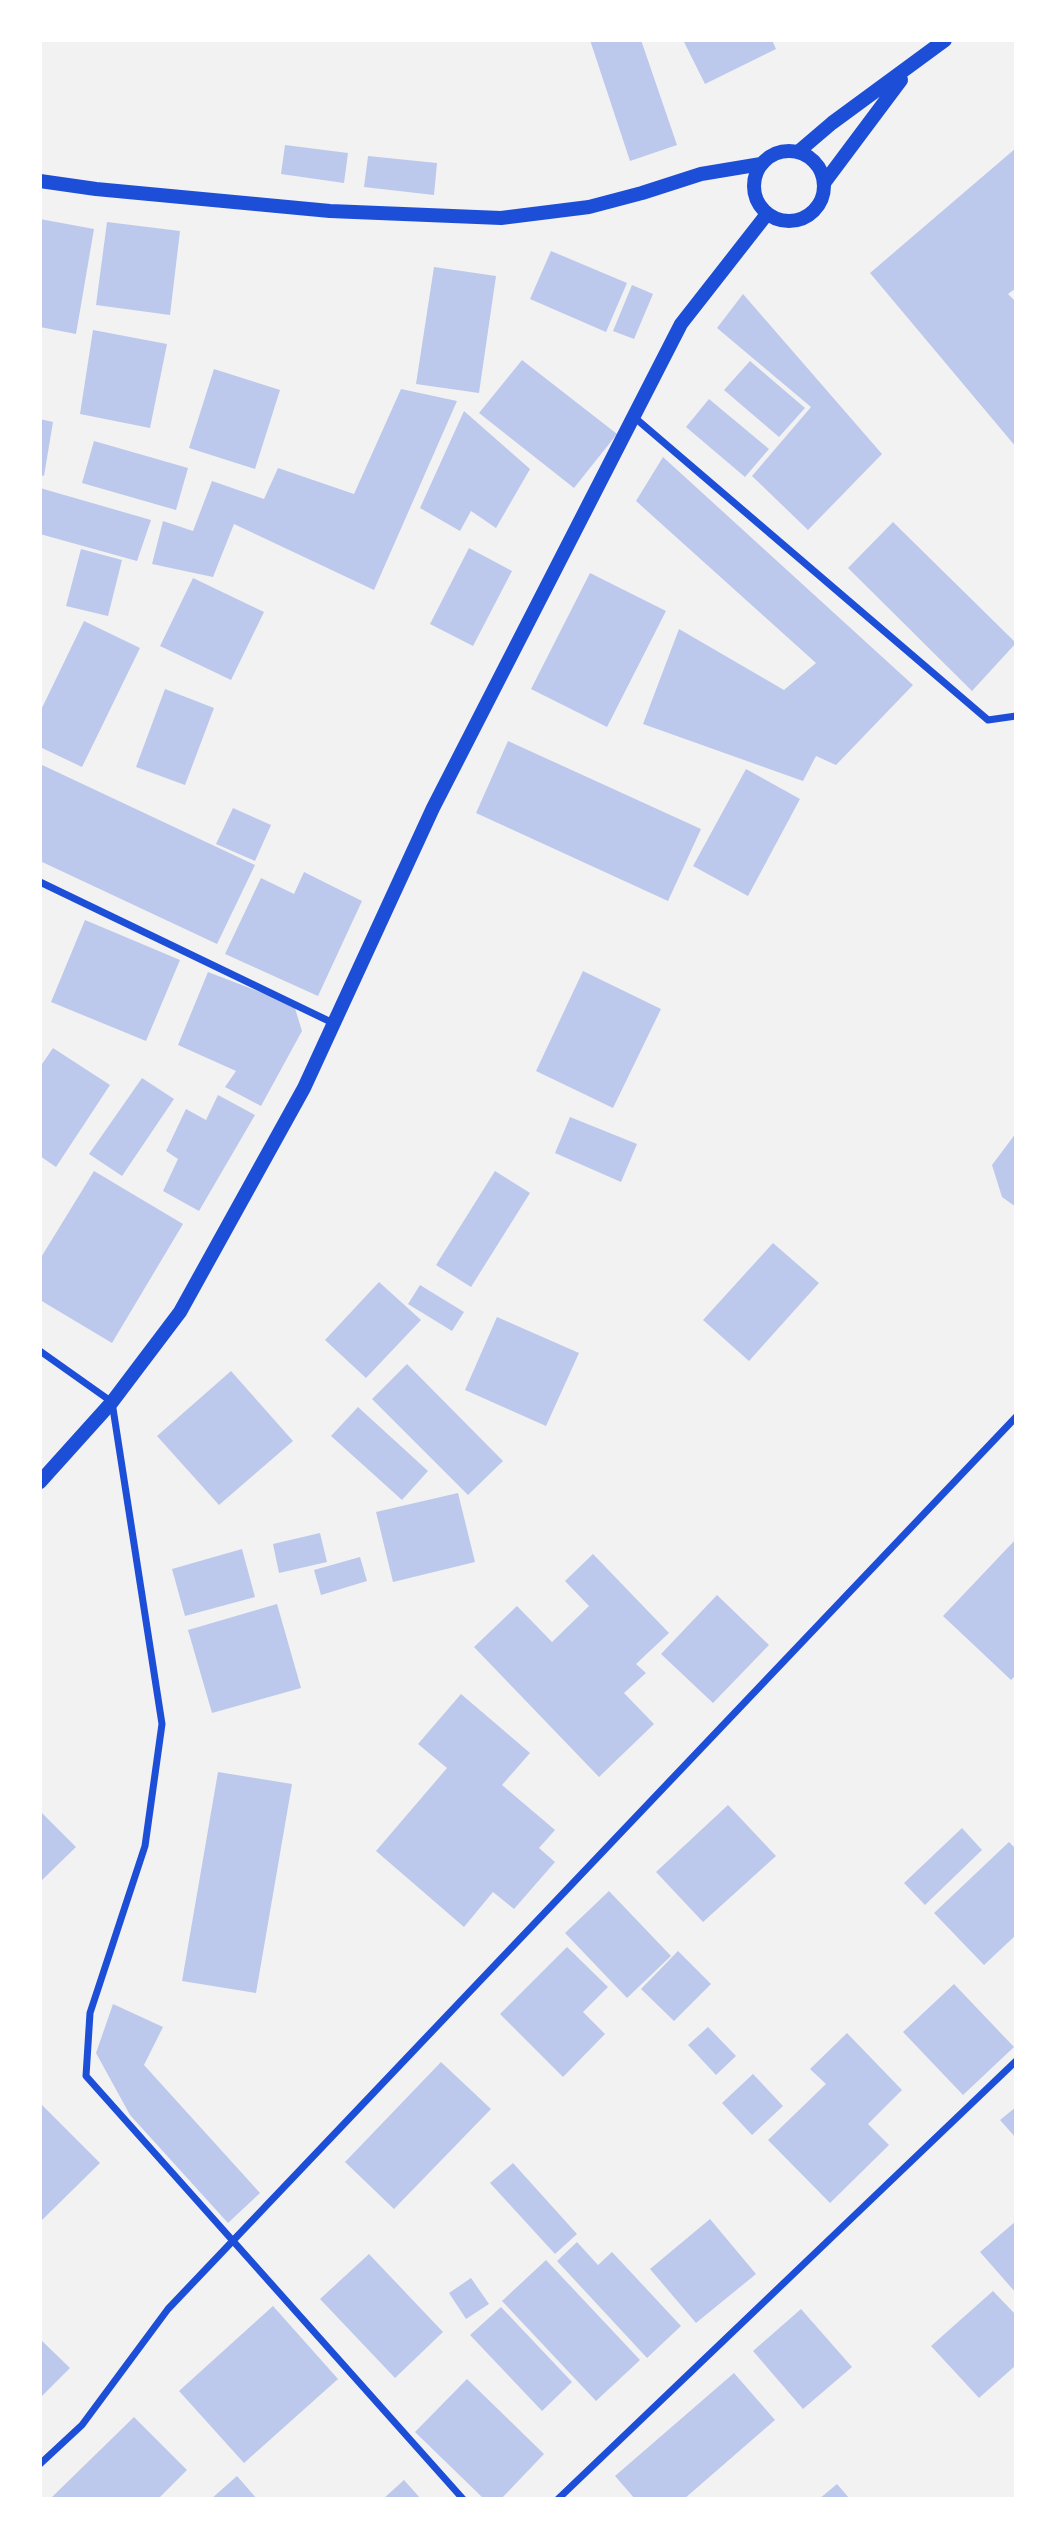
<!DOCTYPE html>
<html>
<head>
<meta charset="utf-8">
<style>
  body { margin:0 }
  #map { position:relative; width:1056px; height:2539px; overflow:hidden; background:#f2f2f2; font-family:Mulish,sans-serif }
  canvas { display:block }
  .frame { position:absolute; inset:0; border:42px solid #fff; pointer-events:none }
</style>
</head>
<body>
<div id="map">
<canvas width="1056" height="2539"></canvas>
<div class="frame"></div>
</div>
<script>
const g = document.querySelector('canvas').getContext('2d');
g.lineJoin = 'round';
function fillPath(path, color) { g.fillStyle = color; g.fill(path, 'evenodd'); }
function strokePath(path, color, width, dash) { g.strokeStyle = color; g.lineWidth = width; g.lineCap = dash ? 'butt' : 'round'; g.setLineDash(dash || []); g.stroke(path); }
fillPath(new Path2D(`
  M 590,40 L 641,40 L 677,145 L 630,161 Z
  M 683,40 L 772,40 L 776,49 L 705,84 Z
  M 285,145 L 348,153 L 344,183 L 281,174 Z
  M 1016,148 L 1016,288 L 1008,294 L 1016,302 L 1016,447 L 870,273 Z
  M 368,156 L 437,163 L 434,195 L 364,187 Z
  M 40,219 L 94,229 L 76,334 L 40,327 Z
  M 107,222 L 180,231 L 170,315 L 96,305 Z
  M 551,251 L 627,283 L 606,332 L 530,299 Z
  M 434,267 L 496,276 L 479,393 L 416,384 Z
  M 632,285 L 653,294 L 634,339 L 613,331 Z
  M 743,294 L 882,454 L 808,530 L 752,476 L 811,407 L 717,328 Z
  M 93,330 L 167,344 L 150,428 L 80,414 Z
  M 522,360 L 617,434 L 574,488 L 479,413 Z
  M 750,361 L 805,408 L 779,437 L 724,390 Z
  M 214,369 L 280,390 L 255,469 L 189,448 Z
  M 401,389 L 457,401 L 374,590 L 234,524 L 213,577 L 152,564 L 163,521 L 193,531 L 212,481 L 264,499 L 278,468 L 354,494 Z
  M 709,399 L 769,449 L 745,477 L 686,427 Z
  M 464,411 L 530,469 L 496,528 L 471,511 L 460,531 L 420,508 Z
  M 40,419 L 53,422 L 44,476 L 40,475 Z
  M 94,441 L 188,468 L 176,510 L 82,483 Z
  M 663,457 L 913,685 L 836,765 L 816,756 L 803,781 L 643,724 L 679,629 L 784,690 L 816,663 L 636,501 Z
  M 40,488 L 151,520 L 137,561 L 40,534 Z
  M 893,522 L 1016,643 L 972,691 L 848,568 Z
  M 469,548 L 512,571 L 473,646 L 430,624 Z
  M 81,549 L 122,560 L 108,616 L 66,606 Z
  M 590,573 L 666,611 L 607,727 L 531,689 Z
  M 193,578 L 264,612 L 231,680 L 160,646 Z
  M 84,621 L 140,648 L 82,767 L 40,747 L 40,712 Z
  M 165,689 L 214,708 L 185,785 L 136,767 Z
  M 508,741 L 701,829 L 668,901 L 476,813 Z
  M 40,764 L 255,865 L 217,944 L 40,861 Z
  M 746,769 L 800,799 L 748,896 L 693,866 Z
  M 233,808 L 271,825 L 255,861 L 216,844 Z
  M 304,872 L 362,901 L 318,996 L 225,954 L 261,878 L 294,894 Z
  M 85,920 L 180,960 L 146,1041 L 51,1002 Z
  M 583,971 L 661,1009 L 613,1108 L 536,1071 Z
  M 208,972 L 294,1005 L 302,1031 L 261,1106 L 225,1087 L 236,1071 L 178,1045 Z
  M 53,1048 L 110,1085 L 56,1167 L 40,1156 L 40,1067 Z
  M 142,1078 L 174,1099 L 122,1176 L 89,1154 Z
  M 218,1095 L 255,1115 L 199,1211 L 163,1191 L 178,1159 L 166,1151 L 186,1109 L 206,1120 Z
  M 570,1117 L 637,1144 L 621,1182 L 555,1153 Z
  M 1016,1133 L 1016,1207 L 1002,1197 L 992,1165 Z
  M 94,1171 L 183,1224 L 112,1343 L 40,1300 L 40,1259 Z
  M 495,1171 L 530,1193 L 471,1287 L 436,1265 Z
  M 773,1243 L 819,1283 L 749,1361 L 703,1320 Z
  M 379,1282 L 421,1320 L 366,1378 L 325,1340 Z
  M 420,1285 L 464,1312 L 452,1331 L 408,1304 Z
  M 497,1317 L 579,1353 L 546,1426 L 465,1390 Z
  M 407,1364 L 503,1461 L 468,1495 L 372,1399 Z
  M 231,1371 L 293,1441 L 219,1505 L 157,1436 Z
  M 358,1407 L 428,1471 L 402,1500 L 331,1436 Z
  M 458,1493 L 475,1562 L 393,1582 L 376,1512 Z
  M 320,1533 L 327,1562 L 279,1573 L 273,1544 Z
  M 1016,1539 L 1016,1675 L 1011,1680 L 943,1616 Z
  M 242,1549 L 255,1597 L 185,1616 L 172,1569 Z
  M 593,1554 L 669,1633 L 636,1664 L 646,1673 L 624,1693 L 654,1724 L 599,1777 L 474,1647 L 517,1606 L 552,1642 L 589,1606 L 565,1581 Z
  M 360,1557 L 367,1581 L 321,1595 L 314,1570 Z
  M 717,1595 L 769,1645 L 713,1703 L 661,1654 Z
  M 277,1604 L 301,1688 L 212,1713 L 188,1630 Z
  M 461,1694 L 530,1753 L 502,1785 L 555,1830 L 539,1848 L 555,1862 L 514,1909 L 493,1892 L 464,1927 L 376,1851 L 447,1768 L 418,1744 Z
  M 218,1772 L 292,1784 L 256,1993 L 182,1981 Z
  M 728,1805 L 776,1856 L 703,1922 L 656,1872 Z
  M 40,1811 L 76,1847 L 40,1882 Z
  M 962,1828 L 982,1850 L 925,1905 L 904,1883 Z
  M 1009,1842 L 1016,1849 L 1016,1935 L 984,1965 L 934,1913 Z
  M 609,1891 L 671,1956 L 627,1998 L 565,1933 Z
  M 567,1947 L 608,1987 L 583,2012 L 605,2034 L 563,2077 L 500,2014 Z
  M 678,1951 L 711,1984 L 674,2021 L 641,1989 Z
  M 954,1984 L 1014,2047 L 963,2095 L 903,2032 Z
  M 113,2004 L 163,2027 L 144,2065 L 260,2193 L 228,2223 L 130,2115 L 96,2053 Z
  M 708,2027 L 736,2056 L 716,2075 L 688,2045 Z
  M 847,2033 L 902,2090 L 868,2124 L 889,2145 L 830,2203 L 768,2140 L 826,2084 L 810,2069 Z
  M 441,2062 L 491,2109 L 394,2209 L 345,2162 Z
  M 753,2074 L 783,2106 L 752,2135 L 722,2103 Z
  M 40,2103 L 100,2163 L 40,2222 Z
  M 1016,2107 L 1016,2138 L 1000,2120 Z
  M 513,2163 L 577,2234 L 555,2254 L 490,2183 Z
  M 710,2219 L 756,2274 L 696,2323 L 650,2269 Z
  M 1016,2221 L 1016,2293 L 980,2252 Z
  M 577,2242 L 598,2265 L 612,2252 L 681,2326 L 647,2358 L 557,2261 Z
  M 369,2254 L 443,2332 L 395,2378 L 320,2299 Z
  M 546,2260 L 640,2360 L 596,2401 L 502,2301 Z
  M 471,2278 L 489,2304 L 466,2319 L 449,2293 Z
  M 993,2291 L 1016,2315 L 1016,2365 L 979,2398 L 931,2346 Z
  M 273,2306 L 338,2379 L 244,2463 L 179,2391 Z
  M 501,2307 L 572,2382 L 542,2411 L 470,2335 Z
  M 801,2309 L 852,2367 L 803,2409 L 753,2351 Z
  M 40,2339 L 70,2368 L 42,2396 L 40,2395 Z
  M 734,2373 L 775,2420 L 684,2499 L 635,2499 L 615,2476 Z
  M 467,2379 L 544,2454 L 501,2499 L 484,2499 L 415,2432 Z
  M 134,2417 L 187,2470 L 158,2499 L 54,2499 L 52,2497 Z
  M 237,2476 L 257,2499 L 211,2499 Z
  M 404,2480 L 421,2499 L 383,2499 Z
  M 837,2484 L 850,2499 L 819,2499 Z`), '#bdc9ec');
strokePath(new Path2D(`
  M 634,417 L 988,720 L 1016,716
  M 40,882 L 333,1023
  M 40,1351 L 112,1402 L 162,1724 L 145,1846 L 90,2013 L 86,2076 L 463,2499
  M 40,2464 L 82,2425 L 168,2309 L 1016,1417
  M 558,2499 L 1016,2061`), '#1d4ed8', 7);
strokePath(new Path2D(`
  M754 186a35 35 0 1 1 70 0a35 35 0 1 1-70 0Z
  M 798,152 L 832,123 L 945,40
  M 40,181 L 96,189 L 330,211 L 501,218 L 589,207 L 642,193 L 701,174 L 761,164
  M 824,183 L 901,80
  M 40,1482 L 112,1402 L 180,1312 L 304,1088 L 433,808 L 681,324 L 767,214`), '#1d4ed8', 14);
</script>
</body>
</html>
